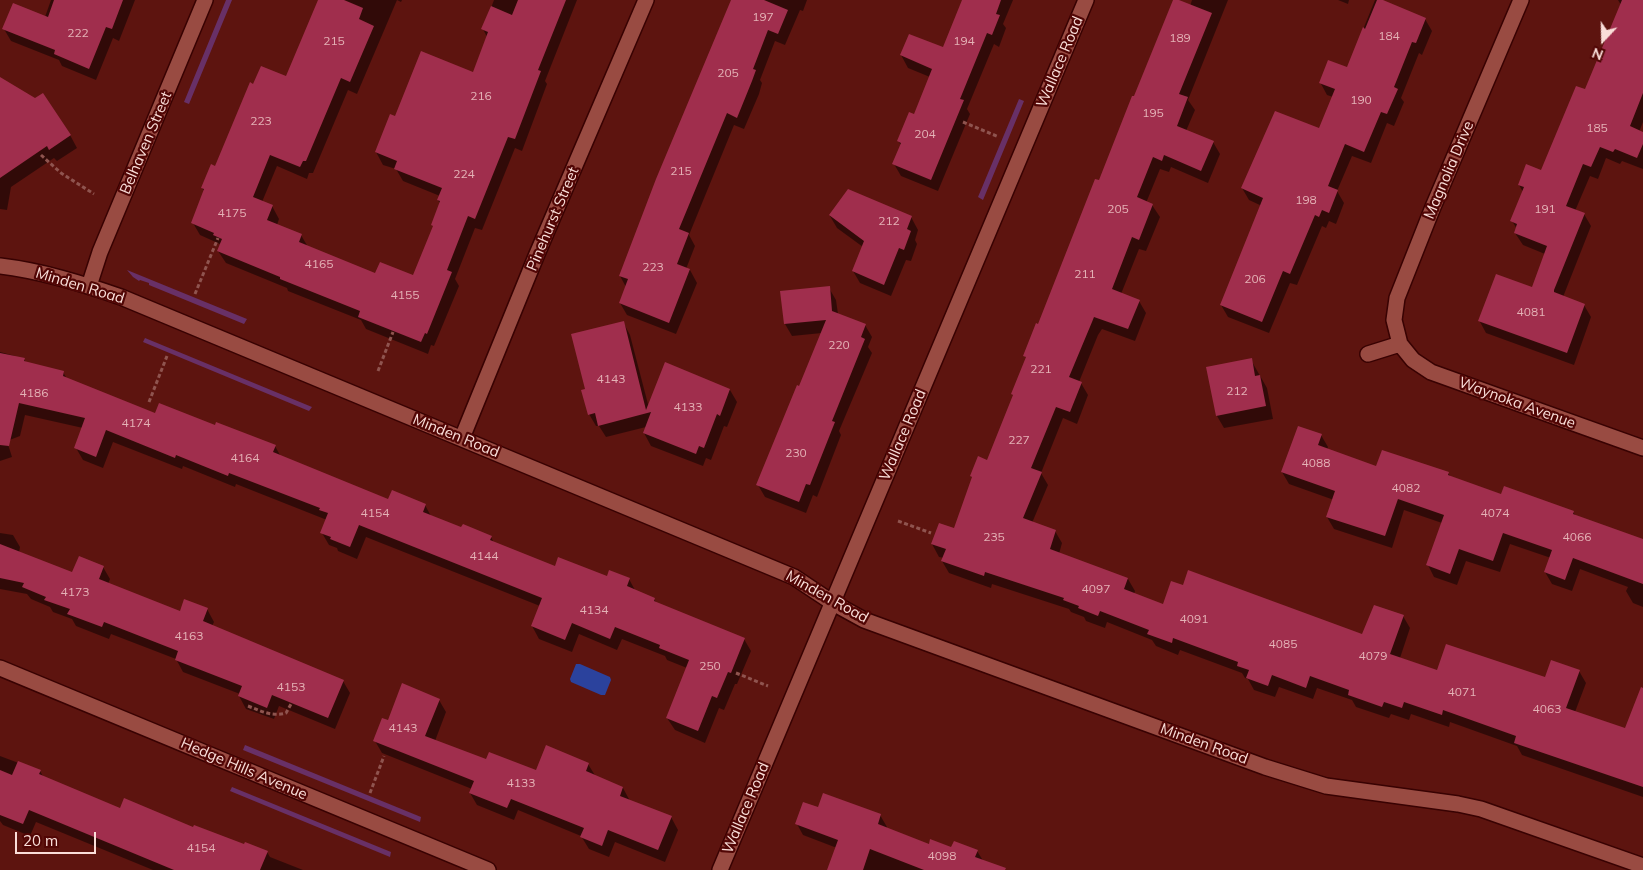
<!DOCTYPE html>
<html>
<head>
<meta charset="utf-8">
<style>
  body { margin:0 }
  #map { position:relative; width:1643px; height:870px; overflow:hidden; background:#5d140f; font-family:Mulish,sans-serif }
  canvas { display:block }
  .north { position:absolute; left:1578px; top:15px; width:50px; height:50px; -webkit-text-stroke:4px #510605; paint-order:stroke; rotate:201deg; font-size:14px; font-weight:700; line-height:20px; text-align:center; color:#faded9 }
  .north::after { content:''; display:block; margin:auto; width:18px; height:22px; background:#faded9; clip-path:polygon(50% 0,100% 100%,50% 72%,0 100%) }
  .scale { position:absolute; left:15px; top:832px; width:81px; height:22px; box-sizing:border-box; border:2px solid #faded9; border-top:0; padding-left:6px; font-size:15px; line-height:18px; white-space:nowrap; color:#faded9; -webkit-text-stroke:4px #510605; paint-order:stroke }
</style>
</head>
<body>
<div id="map">
<canvas width="1643" height="870"></canvas>
<div class="north">N</div>
<div class="scale">20 m</div>
</div>
<script>
const g = document.querySelector('canvas').getContext('2d');
g.lineJoin = 'round';
function fillPath(path, color) { g.fillStyle = color; g.fill(path, 'evenodd'); }
function strokePath(path, color, width, dash) { g.strokeStyle = color; g.lineWidth = width; g.lineCap = dash ? 'butt' : 'round'; g.setLineDash(dash || []); g.stroke(path); }
function write(font, color, halo, rows, align = 'center') {
  g.font = font + ' Mulish,sans-serif'; g.lineWidth = 4.5; g.setLineDash([]); g.textBaseline = 'middle'; g.strokeStyle = halo; g.fillStyle = color; for (const [text, x, y, turn = 0] of rows) {
    g.save(); g.translate(x, y); g.rotate((+turn || 0) * Math.PI / 180); g.textAlign = isNaN(turn) ? turn : align; if (halo) g.strokeText(text, 0, 0); g.fillText(text, 0, 0); g.restore();
  }
}
fillPath(new Path2D(`
  M 226,0 L 232,0 L 189,104 L 184,102 Z
  M 1019,99 L 1024,101 L 983,200 L 978,197 Z
  M 127,270 L 247,319 L 244,324 L 149,285 L 149,283 L 140,280 L 139,281 L 133,277 Z
  M 145,338 L 312,407 L 309,411 L 143,342 Z
  M 245,745 L 421,817 L 420,822 L 243,750 Z
  M 232,787 L 391,852 L 390,857 L 230,791 Z`), '#683067');
fillPath(new Path2D(`
  M 576,664 L 580,664 L 610,677 L 611,680 L 605,695 L 601,695 L 571,682 L 570,679 Z`), '#2b429d');
fillPath(new Path2D(`
  M 51,0 L 135,0 L 119,41 L 113,38 L 96,80 L 62,66 L 59,60 L 11,41 L 4,29 L 45,17 Z
  M 319,0 L 402,0 L 401,2 L 397,0 L 357,94 L 348,90 L 313,173 L 309,173 L 307,179 L 277,166 L 262,202 L 272,206 L 279,219 L 277,225 L 301,235 L 308,247 L 376,275 L 414,277 L 434,227 L 432,225 L 440,204 L 438,200 L 440,196 L 403,181 L 396,169 L 383,165 L 376,152 L 396,117 L 474,73 L 487,37 L 483,29 L 494,0 L 577,0 L 545,81 L 547,84 L 522,151 L 515,148 L 482,230 L 475,228 L 455,279 L 459,286 L 434,346 L 431,345 L 428,354 L 366,329 L 361,320 L 288,291 L 287,288 L 226,263 L 218,251 L 221,245 L 220,244 L 200,235 L 193,223 L 204,191 L 202,188 L 215,168 L 254,85 L 286,78 Z
  M 732,0 L 807,0 L 803,11 L 800,10 L 785,45 L 775,41 L 760,80 L 762,83 L 759,94 L 744,129 L 734,125 L 689,235 L 695,246 L 686,269 L 690,270 L 697,283 L 676,334 L 627,315 L 620,303 L 626,287 L 620,276 Z
  M 963,0 L 1013,0 L 1003,24 L 1006,28 L 999,47 L 994,44 L 967,109 L 970,114 L 938,191 L 901,176 L 894,164 L 901,145 L 898,141 L 914,115 L 930,77 L 908,68 L 901,55 L 943,49 Z
  M 1174,0 L 1190,6 L 1192,0 L 1228,0 L 1188,100 L 1195,110 L 1186,131 L 1213,142 L 1220,154 L 1208,183 L 1171,167 L 1169,172 L 1160,169 L 1146,203 L 1152,205 L 1160,217 L 1146,251 L 1139,249 L 1121,294 L 1139,301 L 1146,313 L 1135,341 L 1102,329 L 1098,335 L 1079,382 L 1081,383 L 1088,395 L 1077,424 L 1063,418 L 1041,473 L 1048,485 L 1032,523 L 1055,531 L 1062,543 L 1059,554 L 1128,579 L 1135,591 L 1134,594 L 1163,605 L 1363,636 L 1403,616 L 1410,628 L 1400,658 L 1438,671 L 1546,679 L 1579,671 L 1586,683 L 1575,712 L 1626,730 L 1643,693 L 1643,797 L 1522,755 L 1517,746 L 1450,722 L 1449,727 L 1411,714 L 1409,720 L 1391,714 L 1389,718 L 1356,707 L 1352,700 L 1317,688 L 1313,699 L 1279,687 L 1275,697 L 1254,690 L 1248,679 L 1245,678 L 1242,673 L 1180,650 L 1178,655 L 1156,646 L 1152,640 L 1107,622 L 1105,628 L 1086,621 L 1084,617 L 1071,612 L 1069,609 L 992,584 L 991,588 L 949,573 L 942,561 L 944,558 L 939,557 L 932,544 L 955,529 L 973,479 L 971,476 L 988,462 L 1014,397 L 1012,394 L 1027,359 L 1025,356 L 1135,98 Z
  M 1338,0 L 1349,0 L 1348,4 Z
  M 1375,0 L 1379,0 L 1425,19 L 1432,31 L 1422,55 L 1419,53 L 1401,98 L 1404,102 L 1394,126 L 1387,123 L 1371,163 L 1352,156 L 1337,191 L 1344,203 L 1336,224 L 1329,221 L 1326,228 L 1322,226 L 1297,285 L 1290,283 L 1269,333 L 1228,317 L 1221,305 L 1262,206 L 1249,200 L 1242,188 L 1319,130 L 1333,97 L 1327,95 L 1320,82 L 1347,69 Z
  M 1618,0 L 1643,0 L 1643,122 L 1639,132 L 1643,133 L 1643,169 L 1622,161 L 1620,164 L 1606,158 L 1598,179 L 1590,176 L 1575,211 L 1584,214 L 1591,226 L 1563,297 L 1584,305 L 1591,317 L 1574,365 L 1486,333 L 1479,320 L 1533,289 L 1545,254 L 1523,245 L 1515,233 L 1517,229 L 1512,221 L 1523,192 L 1519,185 L 1542,172 L 1586,91 L 1621,5 Z
  M 0,78 L 70,135 L 77,148 L 57,161 L 54,158 L 11,187 L 7,210 L 0,209 Z
  M 830,216 L 911,217 L 918,230 L 915,240 L 917,244 L 911,261 L 906,260 L 891,296 L 860,283 L 853,271 L 863,247 L 837,228 Z
  M 829,288 L 836,300 L 838,314 L 865,325 L 872,337 L 868,347 L 872,353 L 839,431 L 841,435 L 817,497 L 813,495 L 806,513 L 765,497 L 758,485 L 822,333 L 792,336 L 785,324 Z
  M 623,322 L 630,335 L 649,408 L 730,390 L 737,402 L 727,427 L 724,426 L 711,460 L 706,458 L 703,466 L 651,446 L 644,433 L 646,427 L 606,437 L 599,426 L 596,426 L 589,414 L 587,390 Z
  M 0,352 L 15,356 L 16,358 L 24,359 L 26,363 L 63,372 L 67,379 L 156,414 L 216,427 L 275,446 L 281,457 L 389,501 L 425,505 L 432,518 L 491,537 L 494,543 L 555,568 L 607,578 L 629,579 L 636,592 L 654,599 L 657,604 L 744,639 L 751,651 L 737,684 L 735,684 L 724,710 L 719,708 L 705,743 L 675,730 L 667,718 L 687,668 L 667,660 L 665,656 L 622,639 L 617,650 L 579,634 L 572,652 L 539,639 L 532,626 L 540,606 L 366,537 L 357,559 L 338,551 L 337,548 L 329,545 L 322,533 L 327,520 L 236,484 L 235,487 L 183,466 L 182,469 L 113,442 L 103,468 L 83,460 L 76,448 L 83,428 L 25,415 L 20,436 L 7,441 L 12,457 L 0,461 Z
  M 1251,360 L 1267,388 L 1273,419 L 1224,428 L 1217,416 L 1208,368 Z
  M 1321,435 L 1328,447 L 1327,450 L 1377,468 L 1448,473 L 1451,477 L 1502,495 L 1573,512 L 1576,516 L 1643,540 L 1643,607 L 1633,603 L 1626,591 L 1628,587 L 1580,569 L 1572,591 L 1552,584 L 1545,572 L 1551,558 L 1510,544 L 1500,572 L 1466,561 L 1457,585 L 1434,577 L 1428,565 L 1442,523 L 1404,510 L 1392,548 L 1334,529 L 1327,517 L 1334,500 L 1289,484 L 1282,472 Z
  M 0,533 L 13,535 L 20,547 L 19,553 L 73,574 L 103,567 L 110,579 L 108,584 L 180,612 L 207,609 L 214,622 L 212,626 L 343,681 L 350,693 L 335,729 L 279,706 L 274,719 L 246,709 L 239,696 L 240,694 L 183,672 L 176,659 L 111,634 L 109,639 L 76,626 L 72,619 L 53,612 L 50,607 L 31,599 L 27,594 L 0,589 Z
  M 439,700 L 446,712 L 435,741 L 487,761 L 536,772 L 588,764 L 596,777 L 623,788 L 630,801 L 671,817 L 678,830 L 665,862 L 615,842 L 609,857 L 589,849 L 581,836 L 518,810 L 514,820 L 477,805 L 470,793 L 472,789 L 382,753 L 375,741 L 388,722 Z
  M 0,756 L 40,771 L 44,778 L 121,810 L 194,828 L 267,852 L 270,857 L 303,870 L 153,870 L 36,822 L 30,836 L 3,825 L 0,821 Z
  M 819,809 L 880,815 L 887,827 L 886,829 L 930,845 L 977,851 L 989,870 L 829,870 L 837,848 L 803,835 L 797,824 Z`), '#0007');
fillPath(new Path2D(`
  M 54,0 L 123,0 L 112,29 L 106,27 L 89,69 L 54,54 L 55,50 L 2,29 L 13,3 L 48,17 Z
  M 318,0 L 344,0 L 363,8 L 359,19 L 374,26 L 350,82 L 341,78 L 306,161 L 303,161 L 300,167 L 270,155 L 253,197 L 273,205 L 267,220 L 302,234 L 299,242 L 375,273 L 380,262 L 413,275 L 433,226 L 431,225 L 440,201 L 437,200 L 442,188 L 394,169 L 397,161 L 375,152 L 390,114 L 395,116 L 421,51 L 473,72 L 488,32 L 481,29 L 491,6 L 512,15 L 518,0 L 566,0 L 538,70 L 541,71 L 515,139 L 508,137 L 475,219 L 468,216 L 447,270 L 452,272 L 427,334 L 425,333 L 421,342 L 358,317 L 360,311 L 280,279 L 280,277 L 217,251 L 222,239 L 213,235 L 214,233 L 191,223 L 204,189 L 201,188 L 211,164 L 215,166 L 250,82 L 253,84 L 261,66 L 286,76 Z
  M 731,0 L 764,0 L 788,10 L 778,34 L 768,30 L 753,69 L 756,70 L 752,81 L 737,118 L 727,113 L 679,229 L 689,233 L 677,264 L 690,269 L 669,323 L 619,303 L 628,279 L 619,276 L 656,179 Z
  M 962,0 L 1001,0 L 996,14 L 1000,15 L 992,35 L 987,33 L 960,99 L 964,100 L 931,180 L 892,164 L 901,143 L 897,141 L 909,112 L 914,114 L 932,69 L 900,55 L 909,34 L 943,47 Z
  M 1173,0 L 1179,0 L 1212,13 L 1179,94 L 1188,97 L 1177,126 L 1214,141 L 1201,171 L 1164,155 L 1162,161 L 1153,157 L 1137,197 L 1153,204 L 1139,240 L 1132,237 L 1112,289 L 1140,300 L 1128,329 L 1094,317 L 1092,322 L 1069,377 L 1082,382 L 1070,412 L 1056,407 L 1031,468 L 1042,472 L 1023,518 L 1056,530 L 1050,549 L 1128,578 L 1124,589 L 1163,604 L 1171,581 L 1183,585 L 1188,570 L 1362,634 L 1374,605 L 1404,615 L 1390,654 L 1437,670 L 1446,644 L 1545,677 L 1551,660 L 1580,670 L 1566,708 L 1625,728 L 1641,687 L 1643,688 L 1643,787 L 1514,743 L 1516,736 L 1443,710 L 1442,715 L 1404,702 L 1402,708 L 1384,702 L 1382,707 L 1348,695 L 1349,690 L 1310,676 L 1306,688 L 1272,675 L 1268,686 L 1246,678 L 1249,670 L 1237,666 L 1238,662 L 1173,638 L 1172,643 L 1147,634 L 1149,630 L 1100,611 L 1098,616 L 1078,608 L 1079,606 L 1063,600 L 1064,598 L 985,572 L 984,576 L 941,561 L 946,549 L 931,544 L 939,523 L 954,528 L 972,477 L 970,476 L 978,456 L 987,460 L 1013,395 L 1011,394 L 1026,357 L 1023,356 L 1036,323 L 1038,324 L 1095,179 L 1099,180 L 1132,96 L 1134,96 Z
  M 1377,0 L 1383,0 L 1426,18 L 1416,43 L 1412,42 L 1394,87 L 1398,89 L 1387,114 L 1381,112 L 1364,152 L 1345,144 L 1328,186 L 1338,190 L 1329,213 L 1322,210 L 1319,217 L 1315,215 L 1290,274 L 1283,271 L 1262,322 L 1220,305 L 1263,198 L 1241,188 L 1275,111 L 1319,128 L 1335,89 L 1319,83 L 1328,60 L 1347,67 L 1363,27 L 1365,29 Z
  M 1622,0 L 1643,0 L 1643,93 L 1630,126 L 1643,132 L 1643,144 L 1637,158 L 1615,149 L 1613,152 L 1600,147 L 1591,167 L 1583,164 L 1566,206 L 1585,213 L 1554,290 L 1554,292 L 1585,304 L 1567,353 L 1478,321 L 1496,274 L 1532,287 L 1547,246 L 1514,233 L 1517,224 L 1510,221 L 1524,187 L 1518,185 L 1526,164 L 1541,170 L 1576,86 L 1585,89 Z
  M 0,77 L 35,98 L 43,93 L 71,135 L 49,150 L 47,146 L 0,178 Z
  M 848,189 L 912,216 L 907,229 L 911,231 L 904,250 L 899,248 L 884,285 L 852,271 L 864,241 L 829,215 Z
  M 830,286 L 832,311 L 866,324 L 861,337 L 865,339 L 832,421 L 835,422 L 810,485 L 806,484 L 799,502 L 756,485 L 797,385 L 799,386 L 826,320 L 784,324 L 780,291 Z
  M 624,321 L 646,410 L 665,362 L 730,389 L 720,416 L 717,414 L 704,448 L 699,446 L 696,454 L 643,433 L 651,412 L 598,426 L 595,413 L 588,415 L 581,390 L 585,389 L 571,334 Z
  M 0,353 L 25,358 L 24,361 L 64,371 L 63,376 L 155,413 L 159,403 L 215,425 L 216,422 L 276,445 L 273,452 L 388,499 L 392,490 L 426,504 L 423,512 L 461,527 L 463,524 L 492,536 L 490,540 L 555,566 L 558,557 L 607,576 L 609,570 L 630,578 L 627,586 L 655,598 L 654,601 L 745,638 L 731,673 L 728,672 L 717,698 L 712,696 L 698,731 L 666,718 L 689,660 L 659,648 L 660,645 L 615,627 L 610,639 L 572,623 L 565,640 L 531,626 L 542,598 L 359,525 L 350,547 L 330,539 L 331,537 L 320,533 L 328,513 L 319,510 L 320,508 L 229,473 L 228,476 L 176,455 L 175,458 L 106,430 L 96,457 L 74,448 L 85,418 L 19,403 L 9,446 L 0,445 Z
  M 1252,358 L 1255,376 L 1260,375 L 1266,406 L 1216,416 L 1206,367 Z
  M 1298,426 L 1322,434 L 1318,445 L 1376,466 L 1382,450 L 1449,472 L 1448,475 L 1501,494 L 1504,486 L 1574,511 L 1573,514 L 1643,539 L 1643,584 L 1573,558 L 1565,580 L 1544,572 L 1552,550 L 1503,533 L 1493,561 L 1459,549 L 1450,574 L 1426,565 L 1444,515 L 1398,499 L 1385,536 L 1326,517 L 1335,491 L 1281,472 Z
  M 0,544 L 72,572 L 79,556 L 104,566 L 99,579 L 180,611 L 184,599 L 208,608 L 203,621 L 344,680 L 328,718 L 272,695 L 267,708 L 238,696 L 242,686 L 175,660 L 178,651 L 104,622 L 102,627 L 67,614 L 70,609 L 44,600 L 46,597 L 22,587 L 24,583 L 0,578 Z
  M 402,683 L 440,699 L 425,736 L 486,759 L 489,752 L 536,770 L 546,745 L 589,763 L 586,771 L 623,787 L 620,796 L 672,816 L 658,850 L 608,830 L 602,846 L 580,837 L 584,828 L 511,799 L 507,808 L 469,793 L 474,781 L 373,741 L 382,718 L 388,720 Z
  M 18,761 L 41,770 L 39,774 L 120,808 L 124,798 L 193,827 L 194,825 L 244,844 L 245,842 L 268,851 L 260,870 L 174,870 L 29,810 L 23,824 L 0,815 L 0,770 L 12,775 Z
  M 823,793 L 881,814 L 878,824 L 929,844 L 930,839 L 951,847 L 954,841 L 978,850 L 975,857 L 1006,868 L 1005,870 L 924,870 L 870,849 L 863,870 L 827,870 L 838,840 L 795,824 L 803,802 L 818,807 Z`), '#a02e4d');
const minor = new Path2D(`
  M 1521,0 L 1433,207 L 1397,298 L 1394,320 L 1400,344 L 1413,360 L 1431,372 L 1643,448
  M 0,266 C 42,271 81,283 121,297 L 794,577 L 833,603 L 864,620 L 1265,767 L 1326,786 L 1458,804 L 1481,809 L 1643,866
  M 89,286 L 100,252 L 205,0
  M 1368,354 L 1400,344
  M 462,438 L 537,254 L 646,0
  M 0,668 L 488,870
  M 720,870 L 1086,0`);
strokePath(minor, '#380202', 18);
strokePath(new Path2D(`
  M 963,122 L 999,137
  M 41,155 L 61,173 L 94,194
  M 195,294 L 218,238
  M 378,371 L 393,332
  M 149,402 L 167,356
  M 898,521 L 931,533
  M 736,673 L 768,686
  M 248,706 C 261,711 272,717 286,713 L 291,704
  M 370,793 L 384,756`), '#8f544f', 3, [4, 2.5]);
strokePath(minor, '#994b42', 15);
write('12px', '#e4b2b6', null, [
  ["197",763,17],
  ["222",78,33],
  ["184",1389,36],
  ["189",1180,38],
  ["215",334,41],
  ["194",964,41],
  ["205",728,73],
  ["216",481,96],
  ["190",1361,100],
  ["195",1153,113],
  ["223",261,121],
  ["185",1597,128],
  ["204",925,134],
  ["215",681,171],
  ["224",464,174],
  ["198",1306,200],
  ["205",1118,209],
  ["191",1545,209],
  ["4175",232,213],
  ["212",889,221],
  ["4165",319,264],
  ["223",653,267],
  ["211",1085,274],
  ["206",1255,279],
  ["4155",405,295],
  ["4081",1531,312],
  ["220",839,345],
  ["221",1041,369],
  ["4143",611,379],
  ["212",1237,391],
  ["4186",34,393],
  ["4133",688,407],
  ["4174",136,423],
  ["227",1019,440],
  ["230",796,453],
  ["4164",245,458],
  ["4088",1316,463],
  ["4082",1406,488],
  ["4154",375,513],
  ["4074",1495,513],
  ["235",994,537],
  ["4066",1577,537],
  ["4144",484,556],
  ["4097",1096,589],
  ["4173",75,592],
  ["4134",594,610],
  ["4091",1194,619],
  ["4163",189,636],
  ["4085",1283,644],
  ["4079",1373,656],
  ["250",710,666],
  ["4153",291,687],
  ["4071",1462,692],
  ["4063",1547,709],
  ["4143",403,728],
  ["4133",521,783],
  ["4154",201,848],
  ["4098",942,856]
]);
write('15px', '#faded9', '#510605', [
  ["Wallace Road",1060,62,-67],
  ["Belhaven Street",146,143,-67],
  ["Magnolia Drive",1449,170,-67],
  ["Pinehurst Street",553,219,-67],
  ["Minden Road",80,286,17],
  ["Waynoka Avenue",1517,403,20],
  ["Wallace Road",903,435,-67],
  ["Minden Road",456,436,22],
  ["Minden Road",827,597,29],
  ["Minden Road",1204,744,20],
  ["Hedge Hills Avenue",244,769,23],
  ["Wallace Road",746,808,-67]
]);
</script>
</body>
</html>
